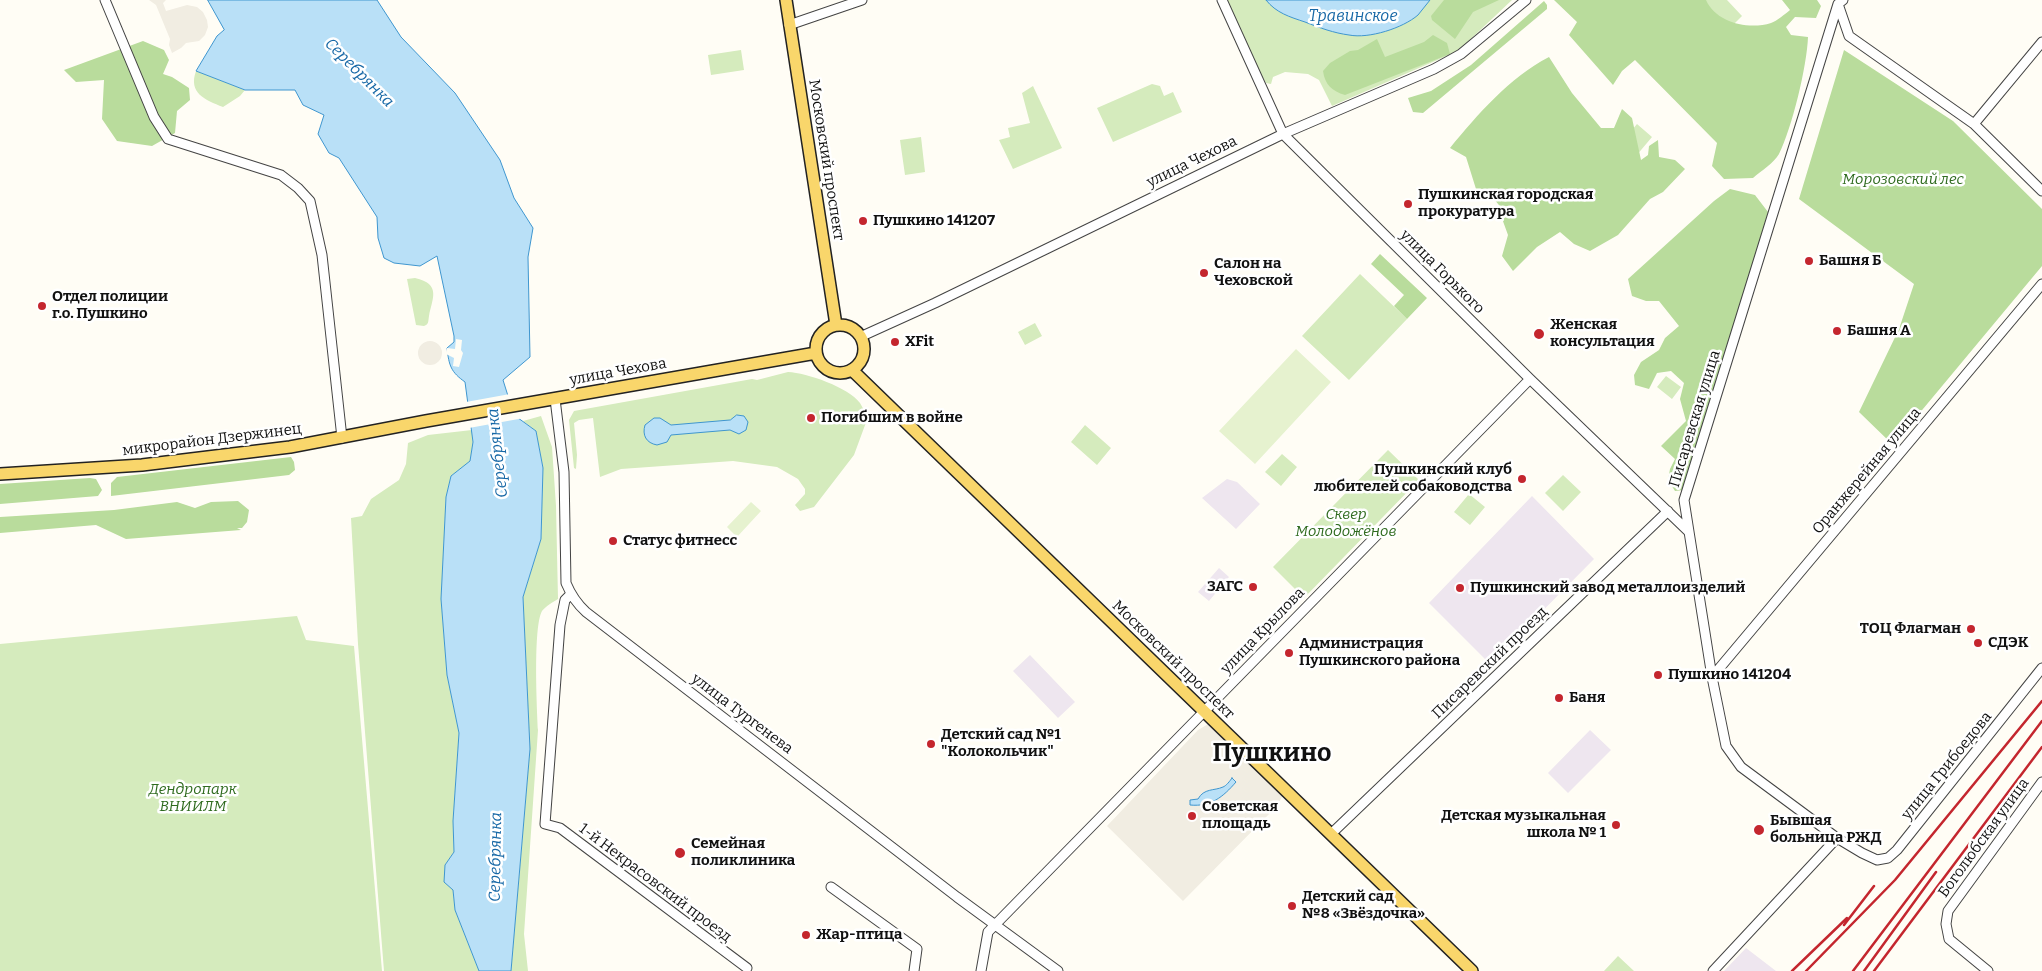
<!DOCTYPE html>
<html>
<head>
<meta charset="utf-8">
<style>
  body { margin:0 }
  canvas { display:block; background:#fffdf5 }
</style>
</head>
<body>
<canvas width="2042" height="971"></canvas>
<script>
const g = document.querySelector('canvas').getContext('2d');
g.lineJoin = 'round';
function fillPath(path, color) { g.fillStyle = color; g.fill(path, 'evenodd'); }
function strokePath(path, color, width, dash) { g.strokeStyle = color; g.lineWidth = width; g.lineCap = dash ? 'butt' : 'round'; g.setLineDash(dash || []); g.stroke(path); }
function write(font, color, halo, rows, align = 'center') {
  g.font = font + ' Bitter,serif'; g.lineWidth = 5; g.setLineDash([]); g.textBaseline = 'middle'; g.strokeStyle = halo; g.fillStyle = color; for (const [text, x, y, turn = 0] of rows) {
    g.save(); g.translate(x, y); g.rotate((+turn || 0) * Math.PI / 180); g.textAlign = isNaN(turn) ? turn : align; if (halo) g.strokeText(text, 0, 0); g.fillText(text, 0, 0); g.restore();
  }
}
fillPath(new Path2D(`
  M 1227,479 L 1237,482 L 1260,504 L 1236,529 L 1202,498 Z
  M 1532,496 L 1594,559 L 1490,664 L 1429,603 Z
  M 1219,568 L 1229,577 L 1209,601 L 1198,592 Z
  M 1030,655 L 1075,702 L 1058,718 L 1013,671 Z
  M 1590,730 L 1611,750 L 1568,793 L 1548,773 Z
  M 1746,948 L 1776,971 L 1724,971 Z`), '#eee6ef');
fillPath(new Path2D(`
  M 1227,0 L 1512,0 L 1458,51 L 1332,106 L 1319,80 L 1308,74 L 1285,72 L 1273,77 L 1271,84 L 1266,83 L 1258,69 Z
  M 1685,0 L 1727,0 L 1742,16 L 1721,37 Z
  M 741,50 L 744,70 L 711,75 L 708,55 Z
  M 196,71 L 245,90 L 240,96 L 223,107 C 205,100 188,93 196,71 Z
  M 1152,84 L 1160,86 L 1164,96 L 1173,92 L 1182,112 L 1113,142 L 1097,108 Z
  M 1033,86 L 1062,148 L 1013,169 L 999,140 L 1010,137 L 1008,128 L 1030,123 L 1022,93 Z
  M 1637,124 L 1652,137 L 1636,156 L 1621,143 Z
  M 921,137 L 925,172 L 905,175 L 900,140 Z
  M 1360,274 L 1407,319 L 1349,380 L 1302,336 Z
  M 415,278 C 442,284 432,299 429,316 C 428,322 429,324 424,326 L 416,325 L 407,279 Z
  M 1035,323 L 1042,336 L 1025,345 L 1018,332 Z
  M 788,372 C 807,373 848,387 860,403 C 863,408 865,413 868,417 L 854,455 L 814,507 L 800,511 L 795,505 L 805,494 L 805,489 L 798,479 L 777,467 L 733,461 L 621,469 L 600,477 L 593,418 L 579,420 L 574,423 L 577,455 L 576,469 L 574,468 L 569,420 L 574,411 L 752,379 L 757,380 Z
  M 1666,376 L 1681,387 L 1672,399 L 1657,387 Z
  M 541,416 L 552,447 L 556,506 L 558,599 C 553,602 546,606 542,611 C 533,627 537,708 538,730 L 524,934 L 528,971 L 511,971 L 530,749 L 523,597 L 541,539 L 543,468 L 536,431 L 523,421 Z
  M 1085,425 L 1111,448 L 1097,465 L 1071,442 Z
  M 472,430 L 473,442 L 470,462 L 451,476 L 446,497 L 441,599 L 447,675 L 459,733 L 453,821 L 454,852 L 445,865 L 453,890 L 455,910 L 479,971 L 384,971 L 358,644 L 351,518 L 362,516 L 371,499 L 399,480 L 406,464 L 408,443 L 428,435 Z
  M 1388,450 L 1419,480 L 1304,598 L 1273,567 Z
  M 1282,454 L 1297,467 L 1281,486 L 1265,472 Z
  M 1563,475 L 1581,492 L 1563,511 L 1545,493 Z
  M 1469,494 L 1485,507 L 1470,525 L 1454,512 Z
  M 297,616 L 306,640 L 354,646 L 382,971 L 0,971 L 0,644 Z
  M 1618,956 L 1634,971 L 1604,971 Z`), '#d5ebbd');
fillPath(new Path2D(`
  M 1444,0 L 1499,0 L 1473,12 L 1455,39 L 1432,20 L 1431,16 Z
  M 1554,0 L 1706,0 C 1716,23 1749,30 1771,23 C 1777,21 1785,14 1790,10 L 1782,0 L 1817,0 L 1821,6 L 1816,18 L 1795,17 L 1786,27 L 1791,35 L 1808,37 C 1807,66 1792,128 1779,154 C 1774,163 1761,171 1753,178 L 1724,179 L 1712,166 L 1717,143 L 1635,60 L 1622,71 L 1613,85 L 1569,35 L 1577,22 Z
  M 1544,1 L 1547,5 L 1547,9 L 1423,113 L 1413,112 L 1408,98 L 1431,91 L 1471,65 Z
  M 1433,35 L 1447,43 L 1450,54 L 1345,95 C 1332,91 1325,85 1323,71 L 1330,63 L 1350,51 L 1358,50 L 1377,39 L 1385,57 L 1424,42 Z
  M 143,41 L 164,50 L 169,60 L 163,74 L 172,77 L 189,88 L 190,100 L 177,111 L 175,133 L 152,146 L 117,141 L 102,119 L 104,80 L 76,82 L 64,70 Z
  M 1844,50 L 1953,121 L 2042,209 L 2042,266 L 1893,445 L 1859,412 L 1899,329 L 1914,284 L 1799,199 Z
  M 1549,57 L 1572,93 L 1601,128 L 1614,128 L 1622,109 L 1632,118 L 1641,160 L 1648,155 L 1649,146 L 1658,140 L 1659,157 L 1675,160 L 1685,169 L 1663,192 L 1650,199 L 1618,235 L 1590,251 L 1574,244 L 1560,232 L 1537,247 L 1513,271 L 1502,256 L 1508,235 L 1500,213 L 1504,211 L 1493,198 L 1476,189 L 1466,157 L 1450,148 C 1478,114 1509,78 1549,57 Z
  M 1730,189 L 1755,195 L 1768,212 L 1684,490 L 1675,491 L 1668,480 L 1670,469 L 1675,459 L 1661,446 L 1686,421 L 1680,399 L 1684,383 L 1671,371 L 1657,373 L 1649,389 L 1635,385 L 1634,375 L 1641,362 L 1659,350 L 1665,338 L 1679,326 L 1659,301 L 1646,301 L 1632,296 L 1628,279 L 1714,201 Z
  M 1380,254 L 1427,298 L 1407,319 L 1394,306 L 1404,295 L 1371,264 Z
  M 291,457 L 294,462 L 295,470 L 289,475 L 111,496 L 111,483 L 117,477 Z
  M 90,478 L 96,479 L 102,490 L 98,496 L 0,504 L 0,484 Z
  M 238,501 L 249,510 L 247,522 L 242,528 L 237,528 L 241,530 L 126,539 L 96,525 L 0,533 L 0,517 L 114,510 L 177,502 L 195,508 L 211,502 Z`), '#b9dc9c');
fillPath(new Path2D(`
  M 1296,349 L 1331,382 L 1255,464 L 1219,431 Z
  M 751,502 L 761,511 L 737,537 L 727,527 Z`), '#e6f2cf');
fillPath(new Path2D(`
  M 149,0 L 166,0 L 163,3 L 166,11 L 187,5 L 197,7 L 203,12 L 207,20 L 208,27 L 205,35 L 199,41 L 186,43 L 181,48 L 172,53 L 169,45 L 170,39 L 156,5 Z
  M418 353a12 12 0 1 1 24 0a12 12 0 1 1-24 0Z
  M 1210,723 L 1284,793 L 1277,806 L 1183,901 L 1107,826 L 1198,730 Z`), '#f1ede2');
const water = new Path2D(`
  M 208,0 L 377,0 L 401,37 L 455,93 L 500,160 L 514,198 L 533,228 L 528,257 L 530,357 L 503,380 L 514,415 L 536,431 L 543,468 L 541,539 L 523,597 L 530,749 L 511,971 L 479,971 L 455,910 L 453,890 L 444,882 L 445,865 L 454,852 L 453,821 L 459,733 L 447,675 L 441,599 L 446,497 L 451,476 L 470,461 L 473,442 L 465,382 C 451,372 449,366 447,348 L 454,342 L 454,336 L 437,256 L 420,266 L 394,263 L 384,258 L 378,238 L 377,217 L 339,158 L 329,153 L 318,134 L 324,115 L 303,105 L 295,90 L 245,90 L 196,71 L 217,36 L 224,30 Z
  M 1266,0 L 1430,0 C 1426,5 1422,10 1418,15 C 1403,28 1369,39 1349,35 C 1334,33 1320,28 1305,22 C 1290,17 1276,13 1266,0 Z
  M 737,415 L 744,416 L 748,422 L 746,430 L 739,434 L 730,430 L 671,435 L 667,442 L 657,445 C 646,443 642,435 645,425 L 654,418 L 660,418 L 671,425 L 730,420 Z
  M 1232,778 L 1236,782 C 1223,797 1211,807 1190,805 L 1190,800 L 1198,799 C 1204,788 1214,791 1223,787 C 1226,786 1230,781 1232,778 Z`);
fillPath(water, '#b9e0f7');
strokePath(water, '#3f96cf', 1);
fillPath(new Path2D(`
  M 456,339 L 462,340 L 461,350 L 463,353 L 459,367 L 453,366 L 454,358 L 446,354 L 447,348 L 455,349 Z
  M 510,394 L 516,413 L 524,418 L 469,428 L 466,402 Z`), '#fffdf5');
const minor = new Path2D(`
  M 105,0 L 154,117 L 168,139 L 281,175 L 298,188 L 310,201 L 322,255 L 342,438
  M 1222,0 L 1283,134 L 1530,379 L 1688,531
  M 1843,0 L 1838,4 L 1684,500 L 1712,677 L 1726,746 L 1741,767 L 1837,838 L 1862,853 L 1877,860 L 1888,858 L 1897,850 L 2042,668
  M 1838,4 L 1849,36 L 1974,124 L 2042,191
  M 789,25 L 862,0
  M 1974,124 L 2042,42
  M 860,337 L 935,303 L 1283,134 L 1434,69 L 1461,54 L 1526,0
  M 555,399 L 564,472 L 566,583 C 571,595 576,603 586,612 L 957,897 L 1058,971
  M 570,595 L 565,600 L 560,625 L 545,824 L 560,828 L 747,968
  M 1712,677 L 2042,284
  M 1331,834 L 1668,511
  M 831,887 L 917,949 L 914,971
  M 981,971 L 988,932 L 1530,379
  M 1713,971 L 1837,838
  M 1988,971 L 1949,939 L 1946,924 L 1948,911 L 2042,782`);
const major = new Path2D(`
  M 786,0 L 836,325
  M816 349a24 24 0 1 1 48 0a24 24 0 1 1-48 0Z
  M 852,370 L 1472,971
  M 0,474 L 142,465 L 290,447 L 426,421 L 816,353`);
strokePath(minor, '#444', 11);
strokePath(major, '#222', 14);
strokePath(minor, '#fff', 9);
strokePath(major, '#f9d66b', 11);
strokePath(new Path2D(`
  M 1844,925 L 1874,886
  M 1792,971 L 1847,918
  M 1806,971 L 1895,880 L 2042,701
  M 1853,971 L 2042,721
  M 1864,971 L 1936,872
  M 1874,971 L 2042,747`), '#c4262e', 2.5);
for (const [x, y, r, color] of [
  [1408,204,5,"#c4262e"],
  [863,221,5,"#c4262e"],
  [1809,261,5,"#c4262e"],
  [1204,273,5,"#c4262e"],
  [42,306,5,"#c4262e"],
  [1837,331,5,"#c4262e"],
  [1539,334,6,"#c4262e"],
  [895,342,5,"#c4262e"],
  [811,418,5,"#c4262e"],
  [1522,479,5,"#c4262e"],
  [613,541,5,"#c4262e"],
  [1253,587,5,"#c4262e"],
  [1460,588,5,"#c4262e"],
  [1971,629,5,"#c4262e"],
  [1978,643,5,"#c4262e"],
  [1289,653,5,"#c4262e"],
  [1658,675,5,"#c4262e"],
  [1559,698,5,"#c4262e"],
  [931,744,5,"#c4262e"],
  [1192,816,5,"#c4262e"],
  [1616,825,5,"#c4262e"],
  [1759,830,6,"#c4262e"],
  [680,853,6,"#c4262e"],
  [1292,906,5,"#c4262e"],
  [806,935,5,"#c4262e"]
]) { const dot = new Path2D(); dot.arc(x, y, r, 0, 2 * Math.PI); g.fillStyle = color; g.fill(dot); strokePath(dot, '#fff', 2); }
write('15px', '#111', '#fff', [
  ["Московский проспект",826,160,81],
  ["улица Чехова",1192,162,-26],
  ["улица Горького",1442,272,45],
  ["улица Чехова",618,372,-10],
  ["Писаревская улица",1695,419,-73],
  ["микрорайон Дзержинец",212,440,-7],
  ["Оранжерейная улица",1867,471,-50],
  ["улица Крылова",1263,631,-46],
  ["Московский проспект",1173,660,44],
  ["Писаревский проезд",1490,663,-44],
  ["улица Тургенева",742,714,37],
  ["улица Грибоедова",1947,766,-51],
  ["Боголюбская улица",1984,838,-54],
  ["1-й Некрасовский проезд",655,883,37]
]);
write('italic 15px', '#2f6b1f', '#fff', [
  ["Морозовский лес",1903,180],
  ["Сквер",1346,515],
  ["Молодожёнов",1346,532],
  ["Дендропарк",193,790],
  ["ВНИИЛМ",193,807]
]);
write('bold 15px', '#111', '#fff', [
  ["Пушкинская городская",1418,195],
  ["прокуратура",1418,212],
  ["Пушкино 141207",873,221],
  ["Башня Б",1819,261],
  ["Салон на",1214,264],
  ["Чеховской",1214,281],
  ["Отдел полиции",52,297],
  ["г.о. Пушкино",52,314],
  ["Женская",1550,325],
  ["консультация",1550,342],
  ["Башня А",1847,331],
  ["XFit",905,342],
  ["Погибшим в войне",821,418],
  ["Пушкинский клуб",1512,470,"right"],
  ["любителей собаководства",1512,487,"right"],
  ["Статус фитнесс",623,541],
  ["ЗАГС",1243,587,"right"],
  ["Пушкинский завод металлоизделий",1470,588],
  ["ТОЦ Флагман",1961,629,"right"],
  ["СДЭК",1988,643],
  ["Администрация",1299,644],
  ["Пушкинского района",1299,661],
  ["Пушкино 141204",1668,675],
  ["Баня",1569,698],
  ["Детский сад №1",941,735],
  ["\"Колокольчик\"",941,752],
  ["Советская",1202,807],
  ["площадь",1202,824],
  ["Детская музыкальная",1606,816,"right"],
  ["школа № 1",1606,833,"right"],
  ["Бывшая",1770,821],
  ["больница РЖД",1770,838],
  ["Семейная",691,844],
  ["поликлиника",691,861],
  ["Детский сад",1302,897],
  ["№8 «Звёздочка»",1302,914],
  ["Жар-птица",816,935]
], 'left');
write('italic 16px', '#1768a6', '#fff', [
  ["Травинское",1353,17],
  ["Серебрянка",359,73,45],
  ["Серебрянка",498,453,-96],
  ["Серебрянка",496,857,-89]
]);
write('bold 25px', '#111', '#fff', [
  ["Пушкино",1272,754]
]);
</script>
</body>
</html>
